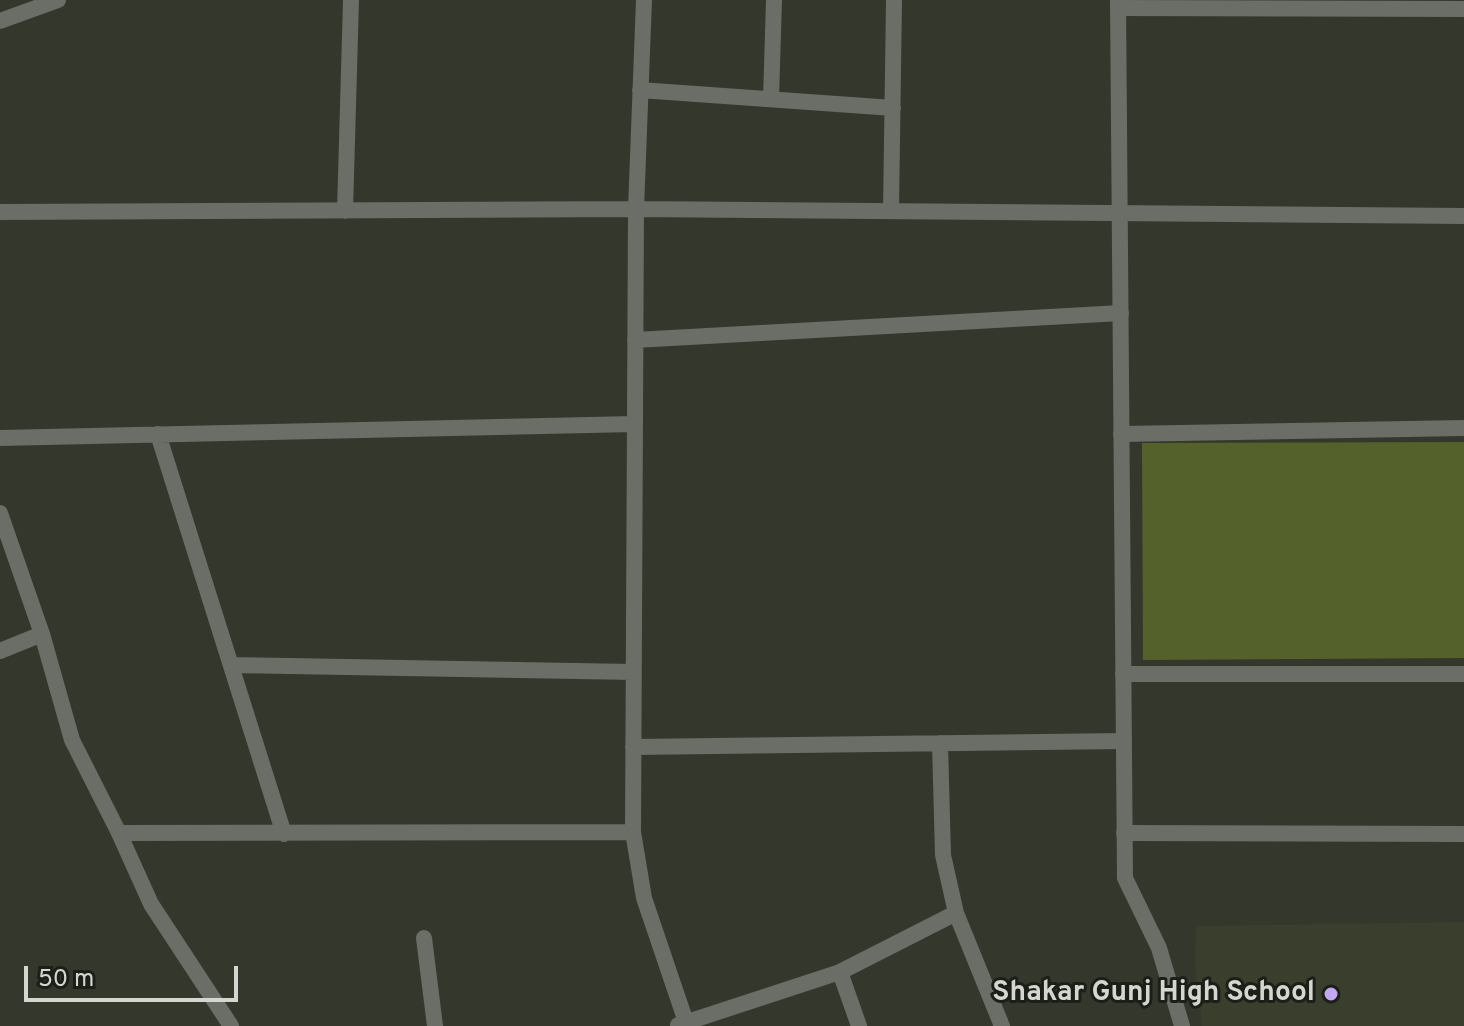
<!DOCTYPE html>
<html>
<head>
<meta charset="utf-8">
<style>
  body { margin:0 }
  #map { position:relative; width:1464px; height:1026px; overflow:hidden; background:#34372b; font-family:Overpass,sans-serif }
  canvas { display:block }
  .scale { position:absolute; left:24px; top:966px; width:214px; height:36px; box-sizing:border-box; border:4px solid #d4d6cf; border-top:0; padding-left:10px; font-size:24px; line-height:28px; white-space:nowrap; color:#d4d6cf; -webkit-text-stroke:6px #1c1e18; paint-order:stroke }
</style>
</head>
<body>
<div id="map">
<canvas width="1464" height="1026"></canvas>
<div class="scale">50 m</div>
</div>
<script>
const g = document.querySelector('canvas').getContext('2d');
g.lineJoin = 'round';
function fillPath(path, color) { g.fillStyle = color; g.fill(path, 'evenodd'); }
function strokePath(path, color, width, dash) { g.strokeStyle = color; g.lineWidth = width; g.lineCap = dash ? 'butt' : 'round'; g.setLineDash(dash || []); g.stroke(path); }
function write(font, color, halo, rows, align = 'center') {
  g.font = font + ' Overpass,sans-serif'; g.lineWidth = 6; g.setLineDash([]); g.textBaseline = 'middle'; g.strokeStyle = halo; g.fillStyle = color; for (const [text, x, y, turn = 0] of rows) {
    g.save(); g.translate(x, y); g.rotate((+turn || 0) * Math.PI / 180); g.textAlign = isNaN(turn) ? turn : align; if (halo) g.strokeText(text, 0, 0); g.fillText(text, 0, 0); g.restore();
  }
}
fillPath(new Path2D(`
  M 1464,922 L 1464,1026 L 1202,1026 L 1195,963 L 1196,926 Z`), '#3a3f2d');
fillPath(new Path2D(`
  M 1464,442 L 1464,658 L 1143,660 L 1142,443 Z`), '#54612a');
strokePath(new Path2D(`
  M 644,0 L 636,209 L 633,832 L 644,898 L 686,1022 L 689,1026
  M 1118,8 L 1464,9
  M 640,90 L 893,108
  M 771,99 L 774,0
  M 345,211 L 351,0
  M 891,211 L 894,0
  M 0,212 L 636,209 L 1464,216
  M 635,340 L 1121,313
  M 158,434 L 284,834
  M 1121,434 L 1464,428
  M 0,438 L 634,424
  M 0,651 L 42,634
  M 231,665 L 633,672
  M 1123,674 L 1464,674
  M 940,743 L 943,855 L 956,913
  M 633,747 L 1124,741
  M 119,833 L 633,832
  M 1124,833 L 1464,834
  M 424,938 L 435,1026
  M 840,972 L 956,913 L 1002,1026
  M 678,1025 L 840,972 L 859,1026`), '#6b6d67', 16);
strokePath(new Path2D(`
  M 1118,0 L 1125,878 L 1159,948 L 1182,1026
  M 0,21 L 58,0
  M 0,513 L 42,634 L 72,740 L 119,833 L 151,904 L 231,1026`), '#6b6d67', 16);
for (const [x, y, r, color] of [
  [1331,994,8,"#c2a7f2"]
]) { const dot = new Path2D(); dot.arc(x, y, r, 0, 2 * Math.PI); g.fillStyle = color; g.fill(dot); strokePath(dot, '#1c1e18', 3); }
write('bold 28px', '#d4d6cf', '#1c1e18', [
  ["Shakar Gunj High School",1315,994]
], 'right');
</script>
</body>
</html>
